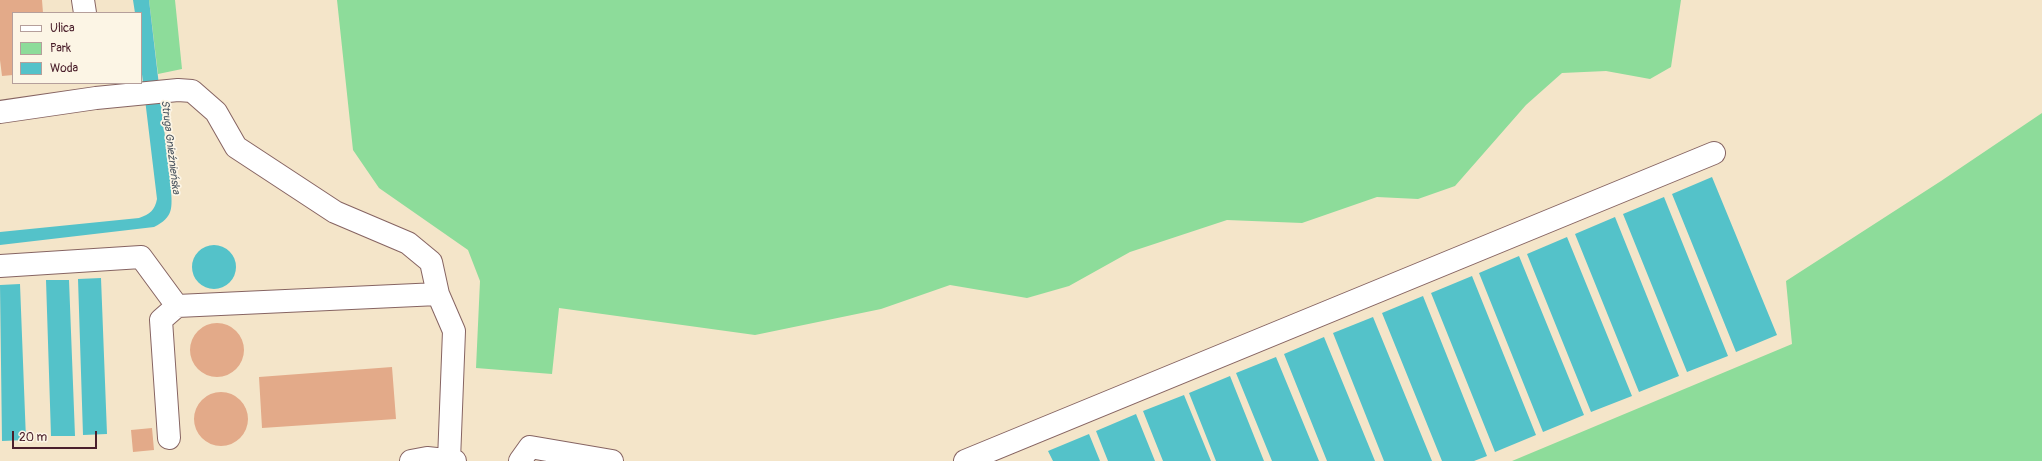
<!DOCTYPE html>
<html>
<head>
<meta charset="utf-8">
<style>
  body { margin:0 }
  #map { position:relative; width:2042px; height:461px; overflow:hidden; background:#f4e5c9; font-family:Pangolin,sans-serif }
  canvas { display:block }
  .legend { position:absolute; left:12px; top:12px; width:130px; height:72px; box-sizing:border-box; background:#fcf5e5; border:1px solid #b59f9b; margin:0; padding:5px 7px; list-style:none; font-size:12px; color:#4a1f2b }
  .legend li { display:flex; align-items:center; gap:8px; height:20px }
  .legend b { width:20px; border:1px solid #b59f9b }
  .scale { position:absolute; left:12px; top:431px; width:85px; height:18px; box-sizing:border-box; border:2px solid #4a1f2b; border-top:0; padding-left:5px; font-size:12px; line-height:14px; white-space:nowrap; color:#4a1f2b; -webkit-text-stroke:3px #fcf5e5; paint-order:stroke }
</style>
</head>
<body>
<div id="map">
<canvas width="2042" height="461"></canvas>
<ul class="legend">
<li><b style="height:5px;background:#fff"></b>Ulica</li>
<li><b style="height:11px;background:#8ddc9a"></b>Park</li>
<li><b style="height:11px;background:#54c2c9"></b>Woda</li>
</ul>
<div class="scale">20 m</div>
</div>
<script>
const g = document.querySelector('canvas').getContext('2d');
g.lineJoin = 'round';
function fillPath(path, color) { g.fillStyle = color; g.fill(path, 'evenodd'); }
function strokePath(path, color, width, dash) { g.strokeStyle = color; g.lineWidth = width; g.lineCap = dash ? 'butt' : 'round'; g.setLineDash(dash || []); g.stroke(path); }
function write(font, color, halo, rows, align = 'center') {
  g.font = font + ' Pangolin,sans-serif'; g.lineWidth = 3.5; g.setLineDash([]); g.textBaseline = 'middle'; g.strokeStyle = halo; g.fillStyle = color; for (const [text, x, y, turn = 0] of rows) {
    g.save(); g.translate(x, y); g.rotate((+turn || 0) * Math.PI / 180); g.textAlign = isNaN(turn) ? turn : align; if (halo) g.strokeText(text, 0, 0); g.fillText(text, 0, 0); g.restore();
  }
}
fillPath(new Path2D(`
  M 149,0 L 175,0 L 182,69 L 158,74 Z
  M 337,0 L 1681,0 L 1671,67 L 1650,79 L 1606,71 L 1562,73 L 1526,105 L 1455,186 L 1418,199 L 1377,197 L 1302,223 L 1227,220 L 1130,252 L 1069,286 L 1027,298 L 950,285 L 881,309 L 755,335 L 559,308 L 552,374 L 476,368 L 480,281 L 468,250 L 379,188 L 353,150 Z
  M 2042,113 L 2042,461 L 1512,461 L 1792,344 L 1786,281 L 1941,181 Z`), '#8ddc9a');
fillPath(new Path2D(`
  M 133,0 L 149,0 L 171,188 C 172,208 174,217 154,227 L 0,245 L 0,232 L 139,218 C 150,214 155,210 157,199 L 141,66 L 141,13 L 135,13 Z
  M 1712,177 L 1777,335 L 1736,352 L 1672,194 Z
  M 1664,197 L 1728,356 L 1687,372 L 1623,214 Z
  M 1615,217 L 1679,376 L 1639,392 L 1575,234 Z
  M 1567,237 L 1632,396 L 1591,412 L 1527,254 Z
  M192 267a22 22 0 1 1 44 0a22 22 0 1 1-44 0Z
  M 1519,256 L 1584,415 L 1543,432 L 1479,273 Z
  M 1472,276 L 1536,435 L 1495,452 L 1431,293 Z
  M 101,278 L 107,434 L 83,435 L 78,279 Z
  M 46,280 L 69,280 L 75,436 L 51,436 Z
  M 20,284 L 26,440 L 2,441 L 0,285 Z
  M 1423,296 L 1487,456 L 1474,461 L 1442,461 L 1382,313 Z
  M 1373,317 L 1432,461 L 1384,461 L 1333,333 Z
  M 1324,337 L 1375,461 L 1327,461 L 1284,354 Z
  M 1276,357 L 1319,461 L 1272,461 L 1236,373 Z
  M 1230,376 L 1264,461 L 1216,461 L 1189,393 Z
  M 1184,395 L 1211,461 L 1163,461 L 1143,411 Z
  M 1136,414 L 1155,461 L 1108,461 L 1096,431 Z
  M 1089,434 L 1100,461 L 1053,461 L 1048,451 Z`), '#54c2c9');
fillPath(new Path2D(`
  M 0,0 L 42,0 L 43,13 L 13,13 L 13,75 L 2,76 L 0,60 Z
  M190 350a27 27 0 1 1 54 0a27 27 0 1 1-54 0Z
  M 392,367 L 396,419 L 262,428 L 259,377 Z
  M194 419a27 27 0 1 1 54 0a27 27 0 1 1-54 0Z
  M 152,428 L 154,450 L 133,452 L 131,430 Z`), '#e3aa89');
const minor = new Path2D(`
  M 83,0 L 85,13
  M 0,112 L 96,98 L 178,90 L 192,91 L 216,112 L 236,147 L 335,212 L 408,243 L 431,262 L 438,294
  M 0,266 L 141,257 L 177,306 L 438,294 L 454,331 L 449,460
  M 169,438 L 161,320 L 177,306
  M 411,461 L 427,458 L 455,461
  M 520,461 L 530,447 L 612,461
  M 965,461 L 1714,153`);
strokePath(minor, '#866462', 24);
strokePath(minor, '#fff', 22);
write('italic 11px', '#4e5862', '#fcf5e5', [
  ["Struga Gnieźnieńska",170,147,83]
]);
</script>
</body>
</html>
